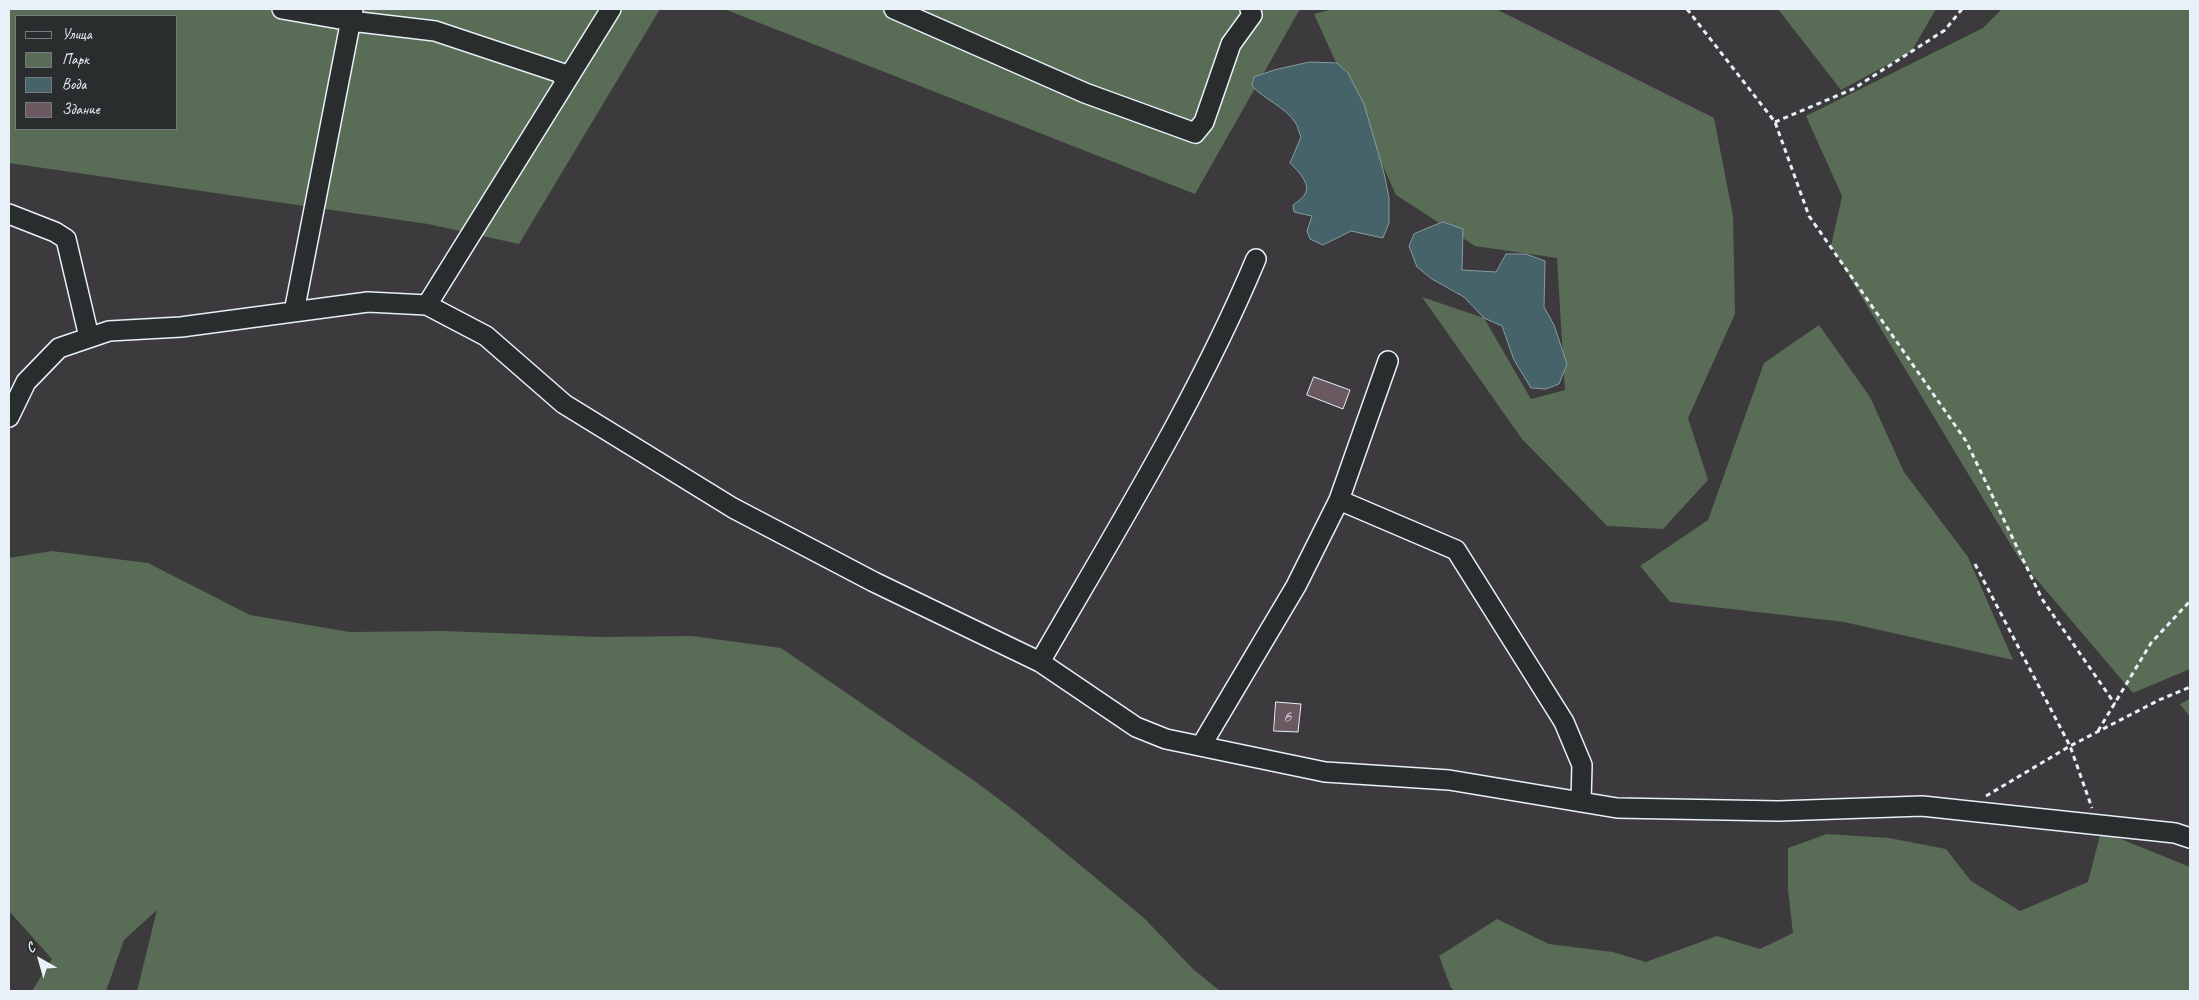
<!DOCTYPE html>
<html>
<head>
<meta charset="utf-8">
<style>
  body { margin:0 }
  #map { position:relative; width:2199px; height:1000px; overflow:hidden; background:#3d3a3d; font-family:Caveat,sans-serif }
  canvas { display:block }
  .frame { position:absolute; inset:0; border:10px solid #e8f1f8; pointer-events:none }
  .legend { position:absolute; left:15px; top:15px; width:162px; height:115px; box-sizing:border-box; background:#2a2d2e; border:1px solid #767b7f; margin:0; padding:6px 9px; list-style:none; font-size:15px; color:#e8f1f8 }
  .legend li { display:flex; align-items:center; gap:10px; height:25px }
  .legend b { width:25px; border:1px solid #767b7f }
  .north { position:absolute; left:15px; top:935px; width:50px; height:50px; -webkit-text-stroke:4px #2a2d2e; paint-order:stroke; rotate:322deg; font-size:14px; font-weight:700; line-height:20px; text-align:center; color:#e8f1f8 }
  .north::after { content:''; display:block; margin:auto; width:18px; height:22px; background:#e8f1f8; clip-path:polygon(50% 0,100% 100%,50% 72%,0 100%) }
</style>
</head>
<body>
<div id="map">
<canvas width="2199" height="1000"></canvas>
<div class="frame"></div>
<ul class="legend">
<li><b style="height:6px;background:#2a2d2e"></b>Улица</li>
<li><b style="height:14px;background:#586c56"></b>Парк</li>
<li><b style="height:14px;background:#456368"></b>Вода</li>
<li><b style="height:14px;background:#6a5961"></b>Здание</li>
</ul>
<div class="north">С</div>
</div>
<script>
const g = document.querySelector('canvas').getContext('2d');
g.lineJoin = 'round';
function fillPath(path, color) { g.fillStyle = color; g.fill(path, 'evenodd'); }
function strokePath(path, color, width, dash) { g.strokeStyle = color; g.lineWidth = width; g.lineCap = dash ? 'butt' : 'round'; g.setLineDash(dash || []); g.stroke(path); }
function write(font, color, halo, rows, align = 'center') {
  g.font = font + ' Caveat,sans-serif'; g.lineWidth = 4; g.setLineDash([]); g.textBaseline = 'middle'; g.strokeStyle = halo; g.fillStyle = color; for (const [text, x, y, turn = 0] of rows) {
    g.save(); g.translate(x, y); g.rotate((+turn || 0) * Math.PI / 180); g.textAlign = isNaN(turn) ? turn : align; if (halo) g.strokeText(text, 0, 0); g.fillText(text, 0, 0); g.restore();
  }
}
fillPath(new Path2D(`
  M 9,9 L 660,9 L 519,244 L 428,224 L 9,163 ZM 16,16 L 176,16 L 176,129 L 16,129 Z
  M 724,9 L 1300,9 L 1195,194 Z
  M 1334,9 L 1496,9 L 1714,118 L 1733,216 L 1735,314 L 1688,418 L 1708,480 L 1663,529 L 1607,526 L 1522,439 L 1422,297 L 1484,318 L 1531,399 L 1565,390 L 1557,258 L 1475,246 L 1396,195 L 1314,14 Z
  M 1778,9 L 1936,9 L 1911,52 L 1841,90 Z
  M 2002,9 L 2190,9 L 2190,669 L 2133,693 L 2020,560 L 1831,246 L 1842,196 L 1806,116 L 1983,28 Z
  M 1819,325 L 1870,397 L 1904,472 L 1968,557 L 2013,660 L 1844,622 L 1670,602 L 1640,566 L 1708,520 L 1764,363 Z
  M 52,551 L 148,563 L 250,615 L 350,632 L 445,631 L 602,637 L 692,636 L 781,648 L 976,782 L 1016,812 L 1144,918 L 1193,969 L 1220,991 L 137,991 L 157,910 L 124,940 L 106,991 L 32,991 L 52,959 L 9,911 L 9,558 Z
  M 2190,699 L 2190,717 L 2180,704 Z
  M 2101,831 L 2190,867 L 2190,991 L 1455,991 L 1451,988 L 1439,956 L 1497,919 L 1549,944 L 1613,952 L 1646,962 L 1717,936 L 1760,949 L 1793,933 L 1788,890 L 1788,848 L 1827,834 L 1889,838 L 1946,849 L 1971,881 L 2020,911 L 2088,882 Z`), '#586c56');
const water = new Path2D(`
  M 1310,62 L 1337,63 L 1348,73 L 1364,104 L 1384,173 L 1389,198 L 1389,223 L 1383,238 L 1351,231 L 1323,245 L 1310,239 L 1307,231 L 1312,216 L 1294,212 L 1293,205 C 1297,202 1303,198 1305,194 C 1311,183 1297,170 1290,163 L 1301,137 C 1299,133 1298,126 1295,122 C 1285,107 1264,99 1252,86 L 1254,77 L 1274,70 Z
  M 1443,222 L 1463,229 L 1462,270 L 1496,272 L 1506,254 L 1526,254 L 1545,261 L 1544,307 L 1554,325 L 1567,364 L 1559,384 L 1546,389 L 1531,388 L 1514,360 L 1502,326 L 1484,318 L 1464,297 L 1432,279 L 1417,267 L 1409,246 L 1414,234 Z`);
fillPath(water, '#456368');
strokePath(water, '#869ca2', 1);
const building = new Path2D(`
  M 1314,377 L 1350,390 L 1343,409 L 1307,395 Z
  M 1276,702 L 1301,704 L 1298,732 L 1274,731 Z`);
fillPath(building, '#6a5961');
strokePath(building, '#e8f1f8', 1);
const minor = new Path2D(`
  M 282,9 L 351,21 L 435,31 L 561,73 L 565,83
  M 894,9 L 1085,93 L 1195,133 L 1204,122 L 1231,44 L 1252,15 L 1250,9
  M 9,214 L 55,232 L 66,239 L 89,337
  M 427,305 L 611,9
  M 294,312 L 353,9
  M 9,417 L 26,382 L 59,348 L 109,331 L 181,327 L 368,302 L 427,305 L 486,336 L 564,404 L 733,508 L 874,582 L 1040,662 L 1136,727 L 1166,739 L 1325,772 L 1449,780 L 1617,808 L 1779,811 L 1922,806 L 2175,833 L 2190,838
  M 1339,500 L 1456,550 L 1564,722 L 1582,765 L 1581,802
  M 1040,662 C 1116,530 1197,400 1256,259
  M 1201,746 L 1296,586 L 1339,500 L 1388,361`);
strokePath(minor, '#e8f1f8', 22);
strokePath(new Path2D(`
  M 1687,9 L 1775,122 L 1809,216 L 1966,441 L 2042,599 L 2115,704
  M 1775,122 L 1853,89 L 1945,30 L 1962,9
  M 1975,564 L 2070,746 L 2092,808
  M 2098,731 L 2151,643 L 2190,601
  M 1986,796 L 2070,746 L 2159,700 L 2190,687`), '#e8f1f8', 3, [5, 4]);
strokePath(minor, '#2a2d2e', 19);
write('19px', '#c8cbd2', null, [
  ["6",1287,717]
]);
</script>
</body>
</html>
